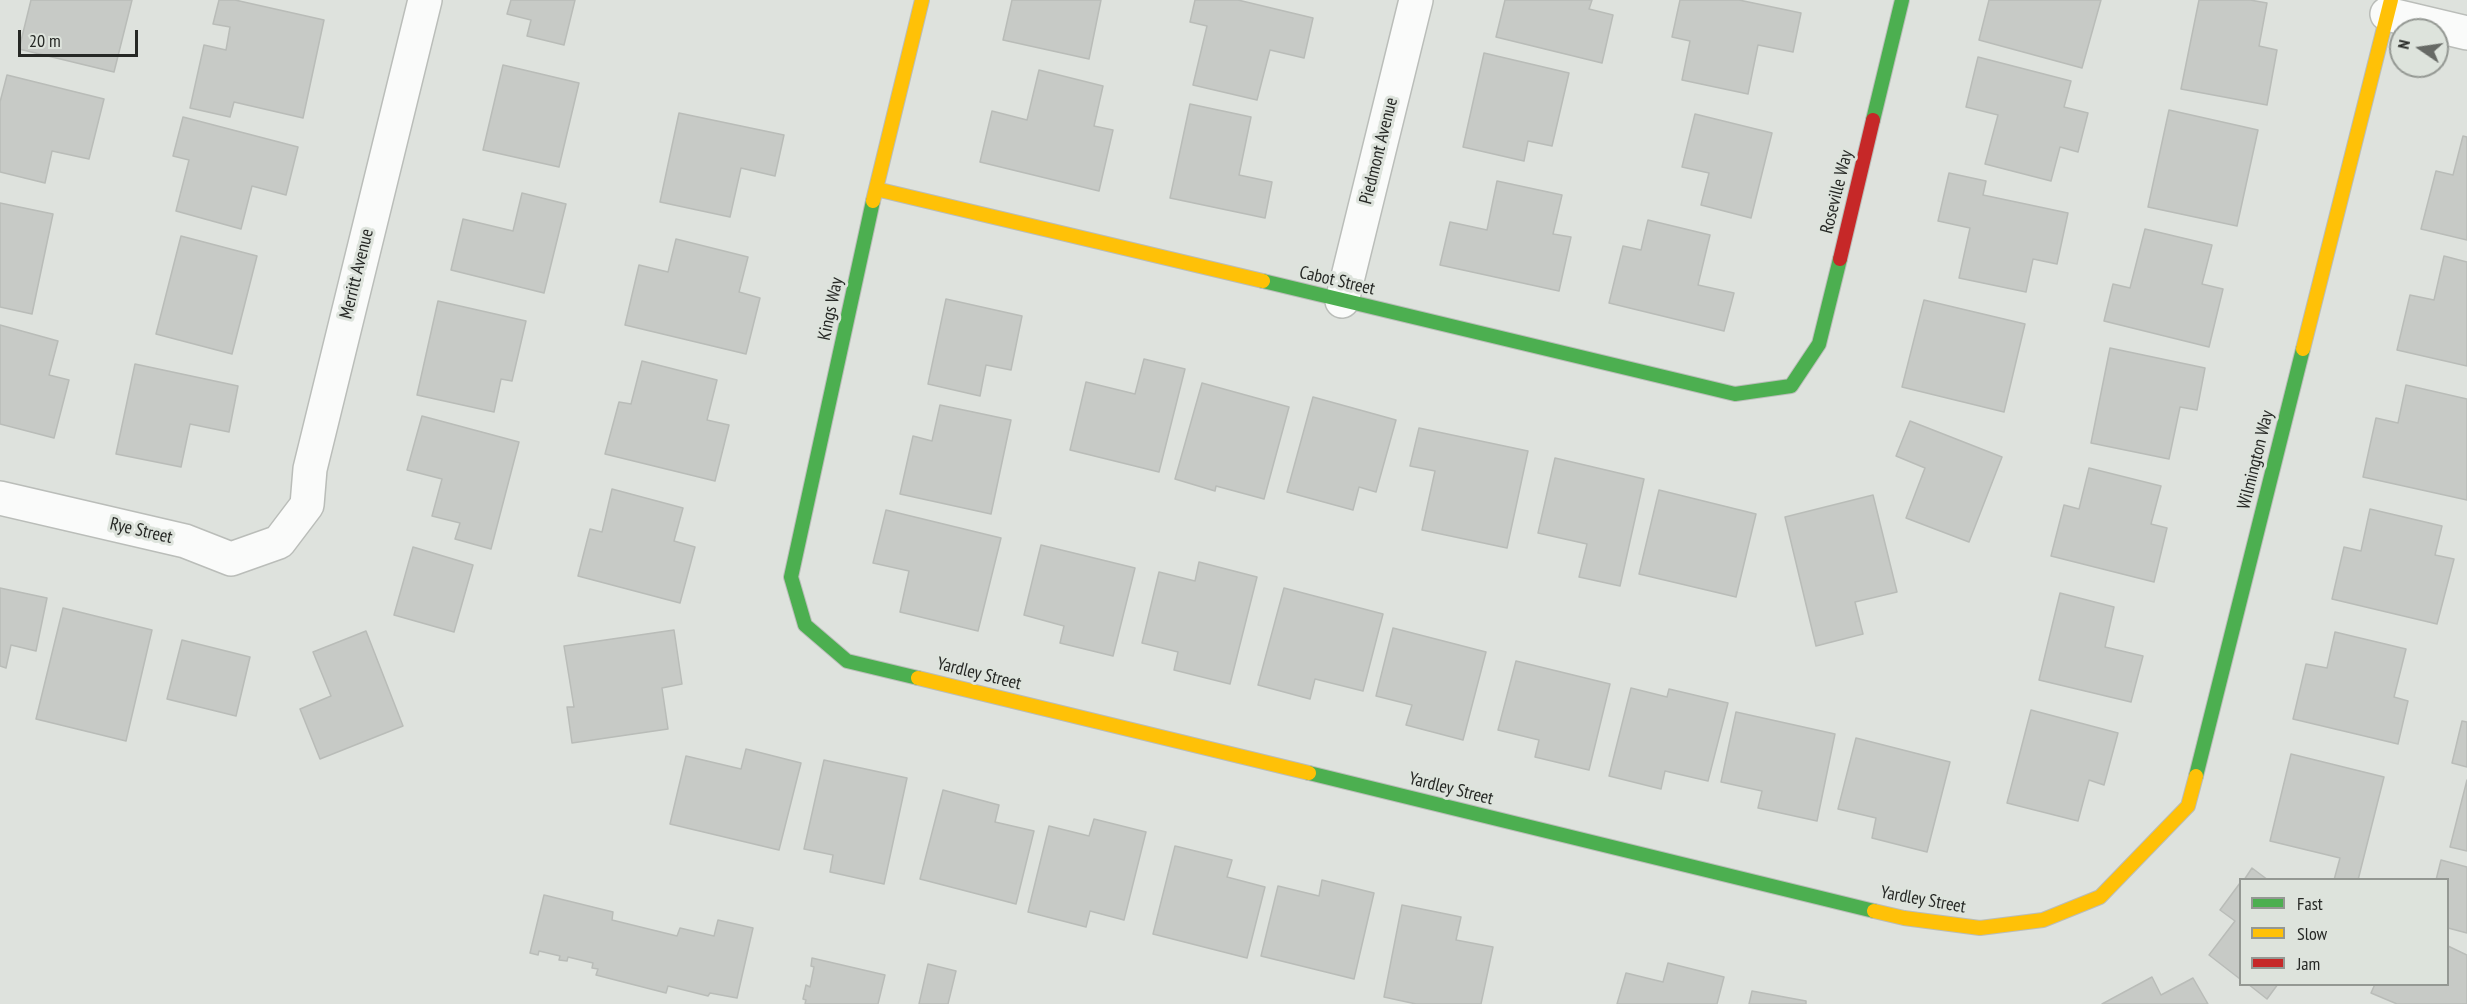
<!DOCTYPE html>
<html>
<head>
<meta charset="utf-8">
<style>
  body { margin:0 }
  #map { position:relative; width:2467px; height:1004px; overflow:hidden; background:#dee2dd; font-family:"PT Sans Narrow",sans-serif }
  canvas { display:block }
  .legend { position:absolute; left:2239px; top:878px; width:210px; height:108px; box-sizing:border-box; background:#dde3dc; border:2px solid #949893; margin:0; padding:8px 10px; list-style:none; font-size:18px; color:#262825 }
  .legend li { display:flex; align-items:center; gap:12px; height:30px }
  .legend b { width:30px; border:2px solid #949893 }
  .north { position:absolute; left:2389px; top:18px; width:60px; height:60px; box-sizing:border-box; background:#dde3dc; border:2px solid #949893; border-radius:50%; rotate:283deg; font-size:16px; font-weight:700; line-height:24px; text-align:center; color:#262825 }
  .north::after { content:''; display:block; margin:auto; width:21px; height:27px; background:#666965; clip-path:polygon(50% 0,100% 100%,50% 72%,0 100%) }
  .scale { position:absolute; left:18px; top:30px; width:120px; height:27px; box-sizing:border-box; border:3px solid #262825; border-top:0; padding-left:8px; font-size:18px; line-height:21px; white-space:nowrap; color:#262825; -webkit-text-stroke:4px #dde3dc; paint-order:stroke }
</style>
</head>
<body>
<div id="map">
<canvas width="2467" height="1004"></canvas>
<ul class="legend">
<li><b style="height:8px;background:#4caf50"></b>Fast</li>
<li><b style="height:8px;background:#ffc107"></b>Slow</li>
<li><b style="height:8px;background:#c62828"></b>Jam</li>
</ul>
<div class="north">N</div>
<div class="scale">20 m</div>
</div>
<script>
const g = document.querySelector('canvas').getContext('2d');
g.lineJoin = 'round';
function fillPath(path, color) { g.fillStyle = color; g.fill(path, 'evenodd'); }
function strokePath(path, color, width, dash) { g.strokeStyle = color; g.lineWidth = width; g.lineCap = dash ? 'butt' : 'round'; g.setLineDash(dash || []); g.stroke(path); }
function write(font, color, halo, rows, align = 'center') {
  g.font = font + ' "PT Sans Narrow",sans-serif'; g.lineWidth = 6; g.setLineDash([]); g.textBaseline = 'middle'; g.strokeStyle = halo; g.fillStyle = color; for (const [text, x, y, turn = 0] of rows) {
    g.save(); g.translate(x, y); g.rotate((+turn || 0) * Math.PI / 180); g.textAlign = isNaN(turn) ? turn : align; if (halo) g.strokeText(text, 0, 0); g.fillText(text, 0, 0); g.restore();
  }
}
const building = new Path2D(`
  M 31,0 L 132,0 L 114,72 L 19,49 Z
  M 219,0 L 235,0 L 324,20 L 303,118 L 234,102 L 230,117 L 190,108 L 204,45 L 226,50 L 230,27 L 213,24 Z
  M 511,0 L 575,0 L 564,45 L 527,36 L 531,20 L 507,14 Z
  M 1012,0 L 1101,0 L 1089,59 L 1003,40 Z
  M 1195,0 L 1238,0 L 1313,18 L 1304,58 L 1270,50 L 1257,100 L 1193,85 L 1207,26 L 1190,22 Z
  M 1505,0 L 1592,0 L 1589,9 L 1613,15 L 1602,63 L 1496,37 Z
  M 1680,0 L 1739,0 L 1801,13 L 1793,52 L 1758,45 L 1748,94 L 1682,80 L 1690,41 L 1672,37 Z
  M 1989,0 L 2101,0 L 2082,68 L 1979,40 Z
  M 2199,0 L 2250,0 L 2267,3 L 2259,46 L 2277,50 L 2267,105 L 2181,89 Z
  M 1484,53 L 1569,73 L 1552,146 L 1528,141 L 1524,161 L 1463,147 Z
  M 1978,57 L 2071,81 L 2064,107 L 2088,113 L 2078,152 L 2060,147 L 2051,181 L 1985,164 L 1998,115 L 1966,107 Z
  M 503,65 L 579,83 L 559,167 L 483,150 Z
  M 1039,70 L 1103,86 L 1094,126 L 1113,130 L 1099,191 L 980,162 L 992,111 L 1027,120 Z
  M 7,75 L 104,99 L 89,159 L 52,151 L 45,183 L 0,172 L 0,102 Z
  M 1190,104 L 1251,117 L 1239,175 L 1272,182 L 1265,218 L 1170,198 Z
  M 2169,110 L 2258,130 L 2237,226 L 2148,207 Z
  M 679,113 L 784,135 L 775,176 L 741,168 L 730,217 L 660,202 Z
  M 1695,114 L 1772,133 L 1751,218 L 1701,205 L 1709,173 L 1682,167 Z
  M 183,117 L 298,147 L 286,195 L 252,186 L 241,229 L 176,211 L 189,160 L 173,156 Z
  M 2463,136 L 2467,137 L 2467,240 L 2421,229 L 2436,171 L 2453,175 Z
  M 1949,173 L 1986,181 L 1983,195 L 2068,213 L 2057,264 L 2033,259 L 2026,292 L 1959,278 L 1970,228 L 1938,221 Z
  M 1497,181 L 1562,195 L 1553,234 L 1571,237 L 1559,291 L 1440,265 L 1450,222 L 1487,230 Z
  M 522,193 L 566,204 L 544,293 L 451,270 L 463,219 L 513,231 Z
  M 0,203 L 53,214 L 32,314 L 0,307 Z
  M 1648,220 L 1710,235 L 1698,285 L 1734,293 L 1724,331 L 1609,303 L 1623,246 L 1641,250 Z
  M 2145,229 L 2212,245 L 2202,284 L 2223,289 L 2209,347 L 2104,321 L 2113,284 L 2130,288 Z
  M 181,236 L 257,256 L 232,354 L 156,334 Z
  M 676,239 L 748,257 L 739,292 L 760,298 L 746,354 L 625,325 L 639,265 L 668,272 Z
  M 2444,256 L 2467,262 L 2467,366 L 2397,350 L 2410,295 L 2434,300 Z
  M 946,299 L 1022,316 L 1011,370 L 986,365 L 980,396 L 928,384 Z
  M 1924,300 L 2025,324 L 2004,412 L 1902,387 Z
  M 438,301 L 526,321 L 512,381 L 501,379 L 494,412 L 417,395 Z
  M 0,325 L 58,341 L 49,375 L 69,380 L 54,438 L 0,424 Z
  M 2110,348 L 2205,368 L 2197,410 L 2180,407 L 2169,459 L 2091,443 Z
  M 1144,359 L 1185,369 L 1159,472 L 1070,450 L 1086,382 L 1135,394 Z
  M 642,361 L 717,380 L 707,420 L 729,425 L 715,481 L 605,454 L 619,402 L 631,404 Z
  M 135,364 L 238,386 L 229,432 L 190,424 L 181,467 L 116,454 Z
  M 1202,383 L 1289,407 L 1264,499 L 1216,486 L 1215,491 L 1175,479 Z
  M 2406,385 L 2467,399 L 2467,500 L 2363,477 L 2376,418 L 2398,423 Z
  M 1313,397 L 1396,420 L 1376,492 L 1359,487 L 1353,510 L 1287,492 Z
  M 940,405 L 1011,420 L 991,514 L 900,494 L 913,436 L 932,441 Z
  M 422,416 L 519,442 L 491,549 L 455,539 L 460,523 L 432,516 L 442,479 L 407,470 Z
  M 1910,421 L 2002,457 L 1969,542 L 1906,518 L 1925,468 L 1896,456 Z
  M 1419,428 L 1528,451 L 1507,548 L 1422,530 L 1435,471 L 1410,466 Z
  M 1555,458 L 1644,479 L 1620,586 L 1579,577 L 1587,544 L 1538,533 Z
  M 2089,468 L 2161,486 L 2151,524 L 2167,528 L 2154,582 L 2051,556 L 2064,505 L 2079,509 Z
  M 612,489 L 683,508 L 674,541 L 695,547 L 680,603 L 578,576 L 590,529 L 602,532 Z
  M 1659,490 L 1756,514 L 1736,597 L 1639,574 Z
  M 1873,495 L 1897,592 L 1855,602 L 1863,634 L 1816,646 L 1785,517 Z
  M 2370,509 L 2442,526 L 2435,555 L 2454,559 L 2437,624 L 2332,599 L 2344,547 L 2361,551 Z
  M 886,510 L 1001,538 L 978,631 L 900,612 L 909,571 L 873,563 Z
  M 1041,545 L 1135,568 L 1113,656 L 1060,643 L 1064,626 L 1024,615 Z
  M 413,547 L 473,565 L 454,632 L 394,615 Z
  M 1199,562 L 1257,577 L 1230,684 L 1174,670 L 1178,652 L 1142,643 L 1159,572 L 1195,581 Z
  M 0,588 L 47,598 L 36,651 L 11,645 L 6,668 L 0,666 Z
  M 1284,588 L 1383,614 L 1363,691 L 1315,679 L 1310,699 L 1258,685 Z
  M 2060,593 L 2114,607 L 2105,647 L 2143,656 L 2131,702 L 2039,680 Z
  M 63,608 L 152,630 L 126,741 L 36,719 Z
  M 1393,628 L 1486,652 L 1463,740 L 1406,725 L 1412,705 L 1376,696 Z
  M 674,630 L 682,684 L 662,688 L 668,729 L 572,743 L 567,707 L 574,707 L 564,646 Z
  M 366,631 L 403,726 L 320,759 L 300,709 L 331,696 L 313,652 Z
  M 2335,632 L 2406,649 L 2394,697 L 2408,701 L 2398,744 L 2293,719 L 2306,664 L 2327,668 Z
  M 182,640 L 250,657 L 236,716 L 167,699 Z
  M 1516,661 L 1610,684 L 1589,770 L 1535,757 L 1539,740 L 1498,730 Z
  M 1631,688 L 1667,697 L 1669,689 L 1728,703 L 1708,781 L 1665,771 L 1661,789 L 1609,776 Z
  M 2031,710 L 2118,733 L 2104,785 L 2089,780 L 2078,821 L 2007,803 Z
  M 1736,712 L 1835,734 L 1817,821 L 1758,808 L 1762,791 L 1721,782 Z
  M 2462,721 L 2467,722 L 2467,767 L 2452,763 Z
  M 1856,738 L 1950,762 L 1927,852 L 1872,838 L 1876,818 L 1838,809 Z
  M 746,749 L 801,763 L 779,850 L 670,824 L 686,756 L 741,769 Z
  M 2291,754 L 2384,777 L 2358,880 L 2334,880 L 2340,858 L 2270,841 Z
  M 824,760 L 907,778 L 884,884 L 830,872 L 833,855 L 804,849 Z
  M 2467,780 L 2467,851 L 2450,847 Z
  M 943,790 L 999,805 L 995,822 L 1034,831 L 1016,904 L 920,879 Z
  M 1094,819 L 1146,832 L 1124,920 L 1090,911 L 1086,927 L 1028,912 L 1049,826 L 1089,836 Z
  M 1175,846 L 1232,860 L 1227,877 L 1265,887 L 1247,958 L 1153,934 Z
  M 2441,860 L 2467,867 L 2467,933 L 2448,928 L 2448,880 L 2436,880 Z
  M 2252,868 L 2268,880 L 2244,880 Z
  M 1322,880 L 1374,893 L 1354,979 L 1261,956 L 1278,886 L 1319,896 Z
  M 2240,883 L 2240,979 L 2209,955 L 2235,921 L 2220,910 Z
  M 544,895 L 613,912 L 612,920 L 677,936 L 680,928 L 714,936 L 718,920 L 753,928 L 737,998 L 710,993 L 708,996 L 668,986 L 666,993 L 596,975 L 598,969 L 592,968 L 593,963 L 568,957 L 567,961 L 559,960 L 560,956 L 539,951 L 538,955 L 530,953 Z
  M 1402,905 L 1461,917 L 1456,940 L 1493,947 L 1481,1004 L 1416,1004 L 1384,997 Z
  M 2448,946 L 2467,955 L 2467,1004 L 2397,1004 L 2371,993 L 2375,984 L 2448,984 Z
  M 812,958 L 885,975 L 878,1004 L 805,1004 L 806,1000 L 803,999 L 806,985 L 810,987 L 814,967 L 811,966 Z
  M 1668,963 L 1724,977 L 1717,1004 L 1617,1004 L 1626,973 L 1663,982 Z
  M 928,964 L 956,971 L 948,1004 L 919,1004 Z
  M 2152,977 L 2161,995 L 2193,978 L 2208,1004 L 2102,1004 Z
  M 2248,984 L 2278,984 L 2267,999 Z
  M 1752,991 L 1806,1001 L 1806,1004 L 1749,1004 Z`);
fillPath(building, '#c7cac6');
strokePath(building, '#b9bcb8', 1.5);
const street = new Path2D(`
  M 2387,14 L 2467,33
  M 1342,301 L 1416,0
  M 0,498 L 185,541 L 231,559 L 279,542 L 307,505 L 310,469 L 425,0`);
const fast = new Path2D(`
  M 1873,120 L 1902,0
  M 873,201 L 791,577 L 805,625 L 847,661 L 918,678
  M 1263,281 L 1735,394 L 1791,386 L 1819,344 L 1840,259
  M 1309,773 L 1874,911
  M 2196,776 L 2303,349`);
const slow = new Path2D(`
  M 876,189 L 1263,281
  M 873,201 L 922,0
  M 2303,349 L 2391,0
  M 918,678 L 1309,773
  M 1874,911 L 1904,918 L 1980,928 L 2043,920 L 2100,897 L 2188,806 L 2196,776`);
const jam = new Path2D(`
  M 1840,259 L 1873,120`);
strokePath(street, '#babdb9', 36);
strokePath(fast, '#babdb9', 16);
strokePath(slow, '#babdb9', 16);
strokePath(jam, '#babdb9', 16);
strokePath(street, '#fafbfa', 33);
strokePath(fast, '#4caf50', 14);
strokePath(slow, '#ffc107', 14);
strokePath(jam, '#c62828', 14);
write('18px', '#262825', '#dde3dc', [
  ["Piedmont Avenue",1379,151,-76],
  ["Roseville Way",1837,192,-76],
  ["Merritt Avenue",357,274,-76],
  ["Cabot Street",1337,281,13],
  ["Kings Way",831,309,-78],
  ["Wilmington Way",2256,460,-76],
  ["Rye Street",141,531,13],
  ["Yardley Street",979,674,14],
  ["Yardley Street",1451,789,14],
  ["Yardley Street",1923,900,10]
]);
</script>
</body>
</html>
